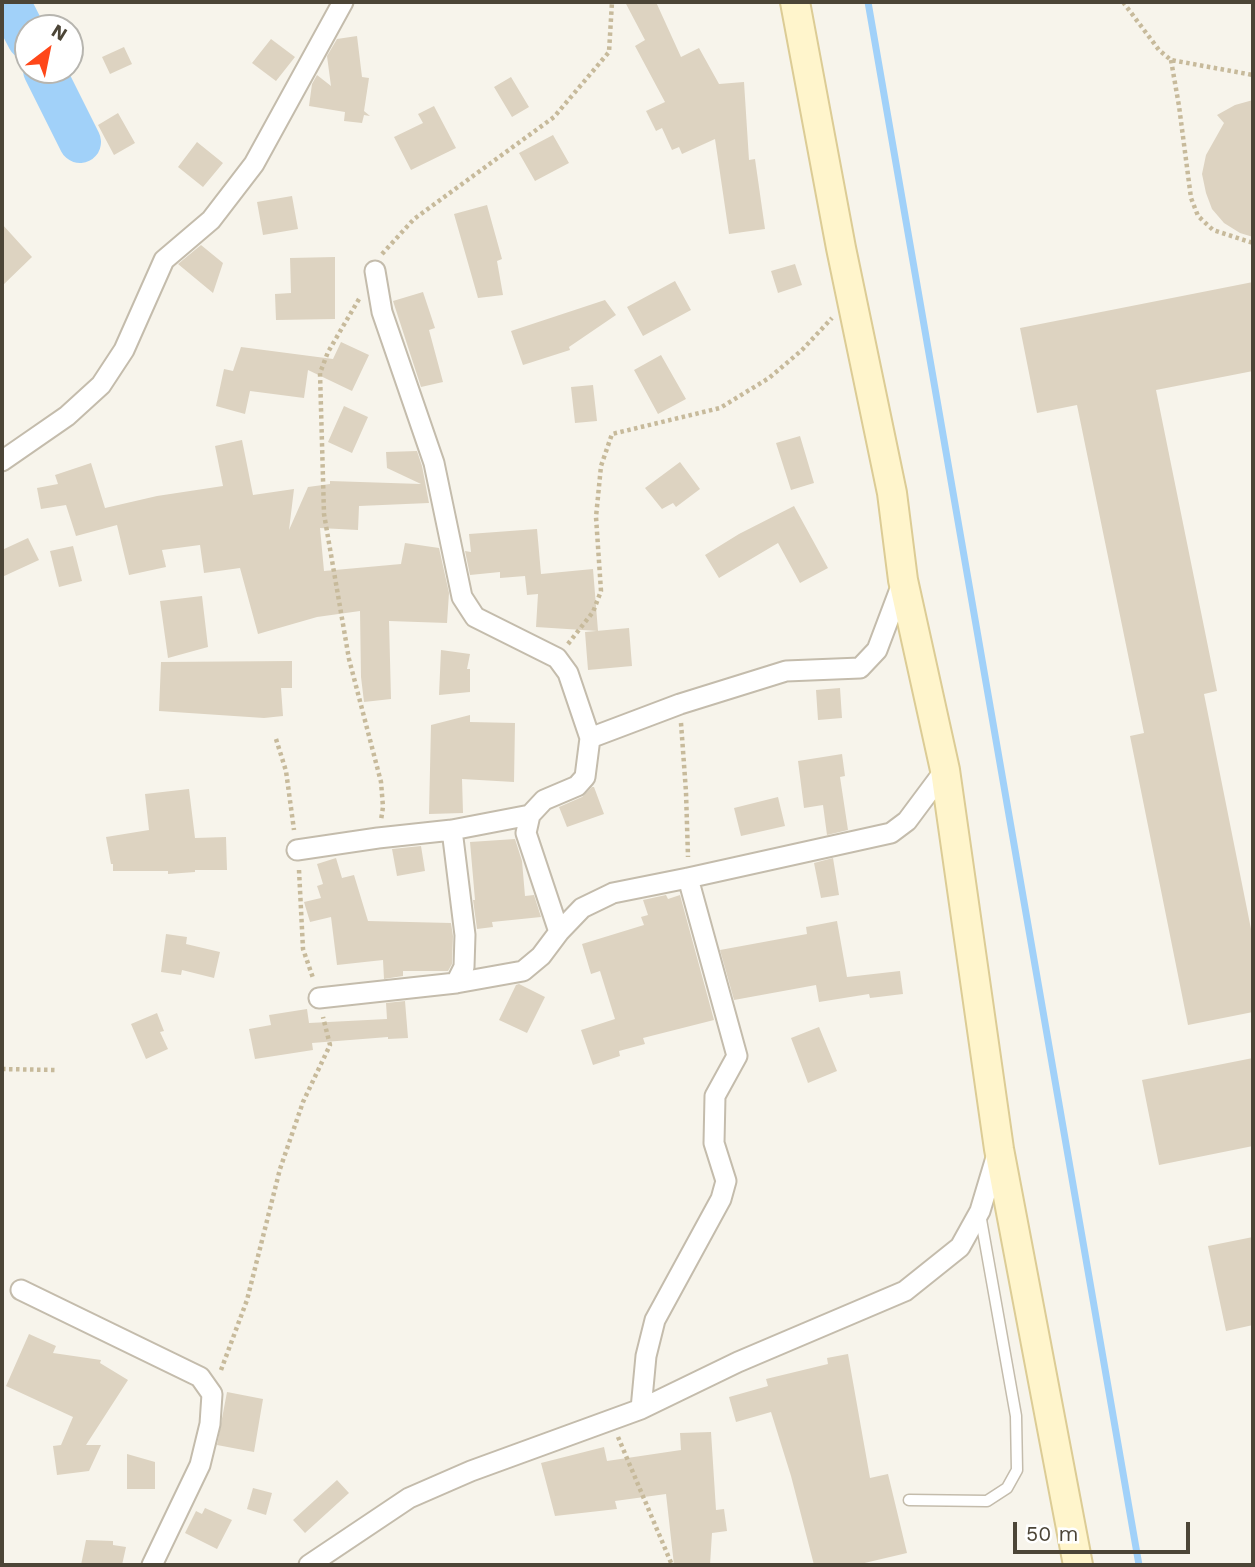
<!DOCTYPE html>
<html>
<head>
<meta charset="utf-8">
<style>
  body { margin:0 }
  #map { position:relative; width:1255px; height:1567px; overflow:hidden; background:#f7f4eb; font-family:"Work Sans",sans-serif }
  canvas { display:block }
  .frame { position:absolute; inset:0; border:4px solid #4c4537; pointer-events:none }
  .north { position:absolute; left:14px; top:14px; width:70px; height:70px; box-sizing:border-box; background:#fff; border:2px solid #b7b5af; border-radius:50%; rotate:32deg; font-size:19px; font-weight:700; line-height:28px; text-align:center; color:#4c4537 }
  .north::after { content:''; display:block; margin:auto; width:24px; height:32px; background:#ff4719; clip-path:polygon(50% 0,100% 100%,50% 72%,0 100%) }
  .scale { position:absolute; left:1013px; top:1522px; width:177px; height:32px; box-sizing:border-box; border:4px solid #4c4537; border-top:0; padding-left:9px; font-size:21px; line-height:24px; white-space:nowrap; color:#4c4537; -webkit-text-stroke:5px #fff; paint-order:stroke }
</style>
</head>
<body>
<div id="map">
<canvas width="1255" height="1567"></canvas>
<div class="frame"></div>
<div class="north">N</div>
<div class="scale">50 m</div>
</div>
<script>
const g = document.querySelector('canvas').getContext('2d');
g.lineJoin = 'round';
function strokePath(path, color, width, dash) { g.strokeStyle = color; g.lineWidth = width; g.lineCap = dash ? 'butt' : 'round'; g.setLineDash(dash || []); g.stroke(path); }
function fillPath(path, color) { g.fillStyle = color; g.fill(path, 'evenodd'); }
strokePath(new Path2D(`
  M 868,2 L 1139,1565`), '#a1d1f9', 7);
strokePath(new Path2D(`
  M 9,2 L 28,39
  M 44,70 L 80,142`), '#a1d1f9', 42);
fillPath(new Path2D(`
  M 625,2 L 656,2 L 681,57 L 699,48 L 719,84 L 744,82 L 749,160 L 755,159 L 765,229 L 729,234 L 715,139 L 682,154 L 679,147 L 672,150 L 662,128 L 656,131 L 646,111 L 665,102 L 635,46 L 645,40 Z
  M 357,36 L 362,77 L 369,78 L 364,111 L 370,116 L 364,115 L 362,123 L 344,121 L 345,112 L 309,106 L 312,84 L 317,75 L 331,86 L 327,56 L 337,39 Z
  M 271,39 L 295,57 L 276,81 L 252,63 Z
  M 124,47 L 132,64 L 110,74 L 102,57 Z
  M 511,77 L 529,107 L 512,117 L 494,87 Z
  M 1253,100 L 1253,237 L 1240,233 L 1224,223 L 1212,209 L 1206,193 L 1202,174 L 1206,155 L 1224,123 L 1217,115 L 1235,105 Z
  M 434,106 L 456,148 L 411,170 L 394,137 L 423,123 L 418,114 Z
  M 118,113 L 135,143 L 114,155 L 98,125 Z
  M 553,135 L 569,163 L 535,181 L 519,153 Z
  M 197,142 L 223,163 L 203,187 L 178,167 Z
  M 292,196 L 298,229 L 263,235 L 257,202 Z
  M 487,205 L 502,259 L 497,261 L 503,295 L 478,298 L 454,214 Z
  M 2,224 L 32,257 L 2,286 Z
  M 201,245 L 223,263 L 213,293 L 178,264 Z
  M 335,257 L 335,319 L 276,320 L 275,294 L 291,293 L 290,258 Z
  M 795,264 L 802,285 L 778,293 L 771,271 Z
  M 675,281 L 691,310 L 643,336 L 627,307 Z
  M 1253,282 L 1253,371 L 1156,390 L 1217,691 L 1204,694 L 1253,939 L 1253,1012 L 1188,1025 L 1130,736 L 1144,733 L 1077,405 L 1037,413 L 1020,328 Z
  M 423,292 L 435,328 L 429,330 L 443,382 L 421,387 L 393,301 Z
  M 605,300 L 616,315 L 569,347 L 570,350 L 523,365 L 511,331 Z
  M 341,342 L 369,355 L 352,391 L 308,370 L 304,398 L 250,391 L 245,414 L 216,406 L 224,369 L 233,371 L 241,347 L 333,359 Z
  M 661,355 L 686,399 L 658,414 L 634,370 Z
  M 593,385 L 597,421 L 575,423 L 571,387 Z
  M 344,406 L 368,417 L 352,453 L 328,442 Z
  M 800,436 L 814,483 L 791,490 L 776,443 Z
  M 242,440 L 253,495 L 294,489 L 289,530 L 308,487 L 330,484 L 330,481 L 421,484 L 387,468 L 386,452 L 417,451 L 422,466 L 429,503 L 359,506 L 358,530 L 320,528 L 324,571 L 401,564 L 405,543 L 439,548 L 449,593 L 447,623 L 389,621 L 391,699 L 364,702 L 361,677 L 360,611 L 317,617 L 258,634 L 240,568 L 204,573 L 200,545 L 162,550 L 166,567 L 129,575 L 117,525 L 76,536 L 66,505 L 41,509 L 37,488 L 58,484 L 55,475 L 91,463 L 105,508 L 157,496 L 223,486 L 215,446 Z
  M 680,462 L 700,489 L 676,507 L 673,503 L 662,509 L 645,488 Z
  M 794,506 L 828,568 L 800,583 L 778,543 L 719,578 L 705,555 L 739,534 Z
  M 537,529 L 541,574 L 593,569 L 598,631 L 536,627 L 538,594 L 527,595 L 525,576 L 500,578 L 500,572 L 470,575 L 465,551 L 471,552 L 469,534 Z
  M 28,538 L 39,560 L 2,577 L 2,550 Z
  M 73,546 L 82,581 L 59,587 L 50,551 Z
  M 202,596 L 208,647 L 168,658 L 160,601 Z
  M 629,628 L 632,666 L 588,670 L 585,632 Z
  M 441,650 L 470,654 L 467,669 L 470,669 L 470,692 L 439,695 Z
  M 292,661 L 292,688 L 281,688 L 283,716 L 264,718 L 159,711 L 161,662 Z
  M 840,688 L 842,718 L 818,720 L 816,690 Z
  M 470,715 L 470,722 L 515,723 L 514,782 L 462,779 L 463,813 L 429,814 L 431,725 Z
  M 842,754 L 845,776 L 840,777 L 848,830 L 827,835 L 823,805 L 804,808 L 798,761 Z
  M 592,787 L 594,787 L 604,814 L 567,827 L 559,807 L 582,797 Z
  M 189,789 L 195,838 L 226,837 L 227,870 L 195,870 L 195,872 L 168,874 L 168,871 L 113,871 L 113,864 L 111,864 L 106,837 L 149,830 L 145,794 Z
  M 778,797 L 785,826 L 741,836 L 734,808 Z
  M 515,839 L 522,861 L 525,896 L 534,895 L 541,917 L 492,922 L 493,927 L 477,929 L 473,900 L 475,900 L 470,842 Z
  M 421,846 L 425,871 L 397,876 L 392,849 Z
  M 336,858 L 342,878 L 354,875 L 368,921 L 451,923 L 453,936 L 452,964 L 448,971 L 403,971 L 403,976 L 384,979 L 383,960 L 337,965 L 331,917 L 310,922 L 304,902 L 321,898 L 317,886 L 323,884 L 317,864 Z
  M 833,858 L 839,895 L 821,898 L 814,863 Z
  M 666,895 L 668,899 L 680,895 L 714,1020 L 643,1038 L 645,1044 L 619,1051 L 620,1056 L 593,1065 L 581,1030 L 615,1019 L 600,971 L 591,974 L 582,944 L 644,925 L 641,917 L 648,915 L 643,900 Z
  M 837,921 L 847,977 L 900,971 L 903,994 L 870,998 L 869,994 L 819,1002 L 816,985 L 734,1000 L 720,950 L 807,934 L 806,927 Z
  M 166,934 L 187,937 L 186,944 L 220,952 L 214,978 L 182,970 L 181,975 L 161,972 Z
  M 519,984 L 545,997 L 527,1033 L 499,1020 L 516,985 Z
  M 405,1001 L 408,1038 L 388,1039 L 388,1037 L 312,1043 L 313,1050 L 255,1059 L 249,1029 L 271,1025 L 269,1015 L 307,1009 L 309,1023 L 387,1019 L 386,1003 Z
  M 157,1013 L 164,1031 L 160,1032 L 168,1049 L 146,1059 L 131,1024 Z
  M 819,1027 L 837,1071 L 808,1083 L 791,1038 Z
  M 1253,1058 L 1253,1146 L 1159,1165 L 1142,1080 Z
  M 1253,1237 L 1253,1325 L 1226,1331 L 1208,1246 Z
  M 29,1334 L 56,1346 L 53,1353 L 101,1360 L 100,1363 L 128,1380 L 86,1445 L 101,1445 L 89,1471 L 57,1475 L 53,1446 L 61,1445 L 73,1417 L 6,1386 Z
  M 848,1354 L 870,1478 L 888,1474 L 907,1553 L 856,1565 L 814,1565 L 791,1476 L 771,1412 L 736,1422 L 729,1397 L 768,1386 L 766,1379 L 828,1364 L 827,1358 Z
  M 227,1392 L 263,1399 L 254,1452 L 217,1445 Z
  M 711,1432 L 716,1510 L 724,1509 L 727,1531 L 712,1533 L 710,1565 L 674,1565 L 666,1494 L 615,1501 L 617,1509 L 555,1516 L 541,1463 L 604,1447 L 607,1461 L 681,1450 L 680,1433 Z
  M 127,1454 L 155,1462 L 155,1489 L 127,1489 Z
  M 337,1480 L 349,1493 L 305,1533 L 293,1520 Z
  M 253,1488 L 272,1493 L 266,1515 L 247,1509 Z
  M 205,1508 L 232,1520 L 217,1549 L 185,1533 L 196,1511 L 202,1514 Z
  M 86,1540 L 113,1541 L 113,1545 L 126,1547 L 122,1565 L 81,1565 Z`), '#ddd3c1');
const lane = new Path2D(`
  M 909,1500 L 987,1501 L 1007,1488 L 1017,1470 L 1016,1416 L 980,1214`);
const street = new Path2D(`
  M 375,271 L 382,312 L 434,463 L 462,597 L 475,617 L 557,658 L 568,673 L 590,738 L 585,777 L 577,786 L 544,800 L 530,815 L 526,833 L 559,932
  M 2,461 L 67,416 L 101,385 L 124,350 L 164,260 L 211,220 L 254,164 L 343,2
  M 590,738 L 680,704 L 786,671 L 860,668 L 877,650 L 903,581
  M 452,830 L 465,935 L 464,967 L 456,983
  M 297,850 L 378,838 L 452,830 L 530,815
  M 319,998 L 456,983 L 523,971 L 541,956 L 559,932 L 582,908 L 613,893 L 688,878 L 891,833 L 907,821 L 945,770
  M 21,1290 L 200,1377 L 212,1394 L 210,1424 L 200,1465 L 152,1565
  M 641,1409 L 646,1356 L 655,1320 L 721,1199 L 726,1181 L 714,1143 L 715,1096 L 737,1056 L 688,878
  M 309,1565 L 409,1498 L 471,1471 L 641,1409 L 738,1362 L 905,1291 L 960,1247 L 980,1211 L 998,1151`);
const secondary = new Path2D(`
  M 795,2 L 841,248 L 892,493 L 903,580 L 945,770 L 999,1149 L 1078,1565`);
strokePath(lane, '#c4bcac', 13);
strokePath(street, '#c4bcac', 23);
strokePath(secondary, '#dccc95', 32);
strokePath(new Path2D(`
  M 1123,2 L 1159,50 L 1171,60 L 1253,75
  M 1171,60 L 1179,106 L 1191,198 L 1198,216 L 1213,230 L 1253,243
  M 382,254 L 414,219 L 554,117 L 609,52 L 612,2
  M 359,299 L 328,352 L 320,373 L 324,514 L 349,659 L 381,782 L 383,807 L 381,820
  M 568,644 L 593,612 L 601,591 L 596,517 L 601,466 L 612,434 L 720,408 L 769,378 L 802,350 L 832,318
  M 681,723 L 686,792 L 688,857
  M 276,739 L 286,771 L 294,830
  M 299,870 L 303,949 L 313,978
  M 2,1069 L 55,1070
  M 221,1370 L 247,1300 L 280,1169 L 303,1102 L 330,1045 L 323,1017
  M 618,1437 L 672,1565`), '#c7ba9b', 4.5, [3.5, 3.5]);
strokePath(lane, '#fff', 10);
strokePath(street, '#fff', 19);
strokePath(secondary, '#fff5cc', 28);
</script>
</body>
</html>
